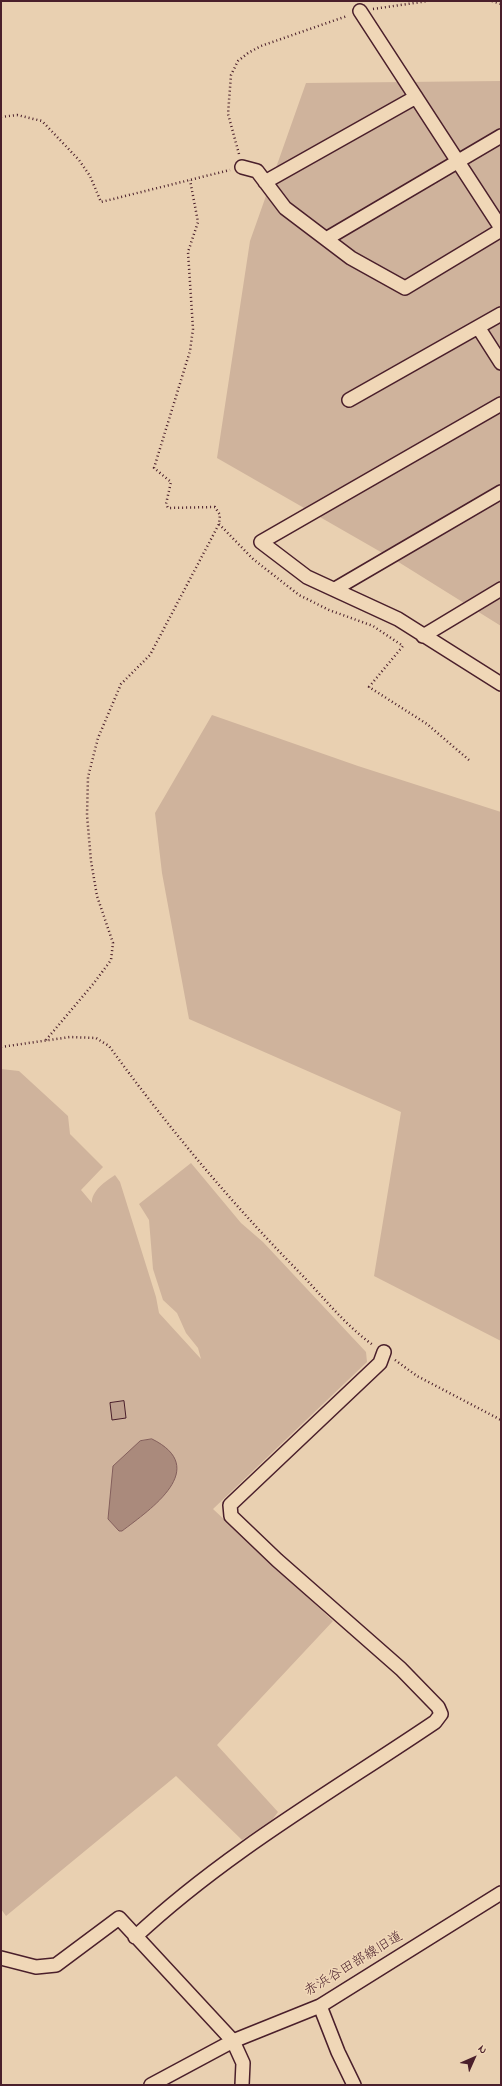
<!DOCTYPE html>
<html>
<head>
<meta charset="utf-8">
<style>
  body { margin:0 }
  #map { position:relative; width:502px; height:2086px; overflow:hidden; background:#e9d0b1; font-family:"Indie Flower",sans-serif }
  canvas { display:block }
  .frame { position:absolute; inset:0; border:2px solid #4a1f2b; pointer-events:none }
  .north { position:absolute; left:454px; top:2038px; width:40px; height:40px; -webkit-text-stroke:3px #f0d7b7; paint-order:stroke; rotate:45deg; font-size:11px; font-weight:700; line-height:16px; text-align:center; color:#4a1f2b }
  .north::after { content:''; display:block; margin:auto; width:14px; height:18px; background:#4a1f2b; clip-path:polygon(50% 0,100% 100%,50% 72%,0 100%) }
</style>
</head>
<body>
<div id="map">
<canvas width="502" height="2086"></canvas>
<div class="frame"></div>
<div class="north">N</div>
</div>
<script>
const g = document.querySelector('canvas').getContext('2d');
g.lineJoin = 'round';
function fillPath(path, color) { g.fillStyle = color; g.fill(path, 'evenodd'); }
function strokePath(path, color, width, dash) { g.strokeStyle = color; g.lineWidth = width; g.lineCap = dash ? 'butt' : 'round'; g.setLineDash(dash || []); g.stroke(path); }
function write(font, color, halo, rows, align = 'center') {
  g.font = font + ' "Indie Flower","Klee One",sans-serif'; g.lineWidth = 3; g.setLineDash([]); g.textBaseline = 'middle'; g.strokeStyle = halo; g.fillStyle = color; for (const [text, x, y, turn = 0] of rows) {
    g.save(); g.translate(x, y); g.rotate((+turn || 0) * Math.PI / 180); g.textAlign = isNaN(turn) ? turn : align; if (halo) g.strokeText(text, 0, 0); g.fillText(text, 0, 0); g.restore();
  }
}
fillPath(new Path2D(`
  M 501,81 L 501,626 L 400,563 L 217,458 L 250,241 L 306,83 Z
  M 212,715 L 358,766 L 501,812 L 501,1341 L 374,1276 L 401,1112 L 189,1019 L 162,873 L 155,813 Z
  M 1,1069 L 19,1071 L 68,1116 L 70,1134 L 103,1167 L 81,1190 L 92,1203 C 91,1191 106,1181 115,1175 L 120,1182 L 156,1297 L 159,1313 L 201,1359 L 198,1348 L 186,1333 L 177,1313 L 163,1300 L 153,1269 L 149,1220 L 139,1204 L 191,1163 L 241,1223 L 263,1242 L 366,1352 L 367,1362 L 213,1509 L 333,1621 L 217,1745 L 278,1812 L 272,1820 L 242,1840 L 176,1776 L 6,1916 L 1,1909 Z`), '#cfb39c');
const water = new Path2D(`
  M 152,1439 C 211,1468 151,1509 122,1531 L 119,1531 L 108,1519 L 113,1466 L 140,1441 Z`);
fillPath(water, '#aa8a7c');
strokePath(water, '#845f5c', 1);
const building = new Path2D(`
  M 124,1401 L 126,1418 L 112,1420 L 110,1403 Z`);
fillPath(building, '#bd9e8c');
strokePath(building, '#4a1f2b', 1);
const street = new Path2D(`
  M 360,11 L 501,228
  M 242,167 L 257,171 L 285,208 L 351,258 L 405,288 L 501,230
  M 265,182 L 416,97
  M 326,239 L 501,136
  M 478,327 L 501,363
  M 349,400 L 501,314
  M 501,404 L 261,542 L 307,577 L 398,619 L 501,684
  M 335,589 L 501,492
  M 423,636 L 501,589
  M 135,1937 C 226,1852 333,1791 435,1722 L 441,1714 L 438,1707 L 401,1669 L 277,1560 L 231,1516 L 230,1505 L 380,1363 L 384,1352
  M 1,1958 L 36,1967 L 56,1965 L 119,1918 L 233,2041 L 243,2063 L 242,2085
  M 320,2006 L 338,2052 L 354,2085
  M 151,2085 L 233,2041 L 320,2006 L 501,1893`);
strokePath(street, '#4a1f2b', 16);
strokePath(new Path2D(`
  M 492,1 L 501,4
  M 373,9 L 428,1
  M 1,117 L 17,115 L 42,121 L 79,160 L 90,176 L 101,202 L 230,170
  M 239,154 L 228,114 L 231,75 L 238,61 L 248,53 L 261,46 L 347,16
  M 219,524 L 253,559 L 299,595 L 329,610 L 373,626 L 403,646 L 369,687 L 427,724 L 469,760
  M 46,1040 L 94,983 L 111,960 L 113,943 L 97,896 L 91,861 L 87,815 L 88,777 L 98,738 L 121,684 L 150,655 L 219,524 L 220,515 L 215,507 L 168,508 L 166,504 L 171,482 L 154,468 L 190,351 L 193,329 L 188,252 L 198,222 L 190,180
  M 1,1047 L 70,1037 L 96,1038 L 109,1046 C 168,1127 231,1203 302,1275 C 324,1298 346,1326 373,1345
  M 395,1360 L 417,1376 L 501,1420`), '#4a1f2b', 2.5, [1, 3]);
strokePath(street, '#f0d7b7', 13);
write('14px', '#4a1f2b', '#f0d7b7', [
  ["赤浜谷田部線旧道",354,1965,-31]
]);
</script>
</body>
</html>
